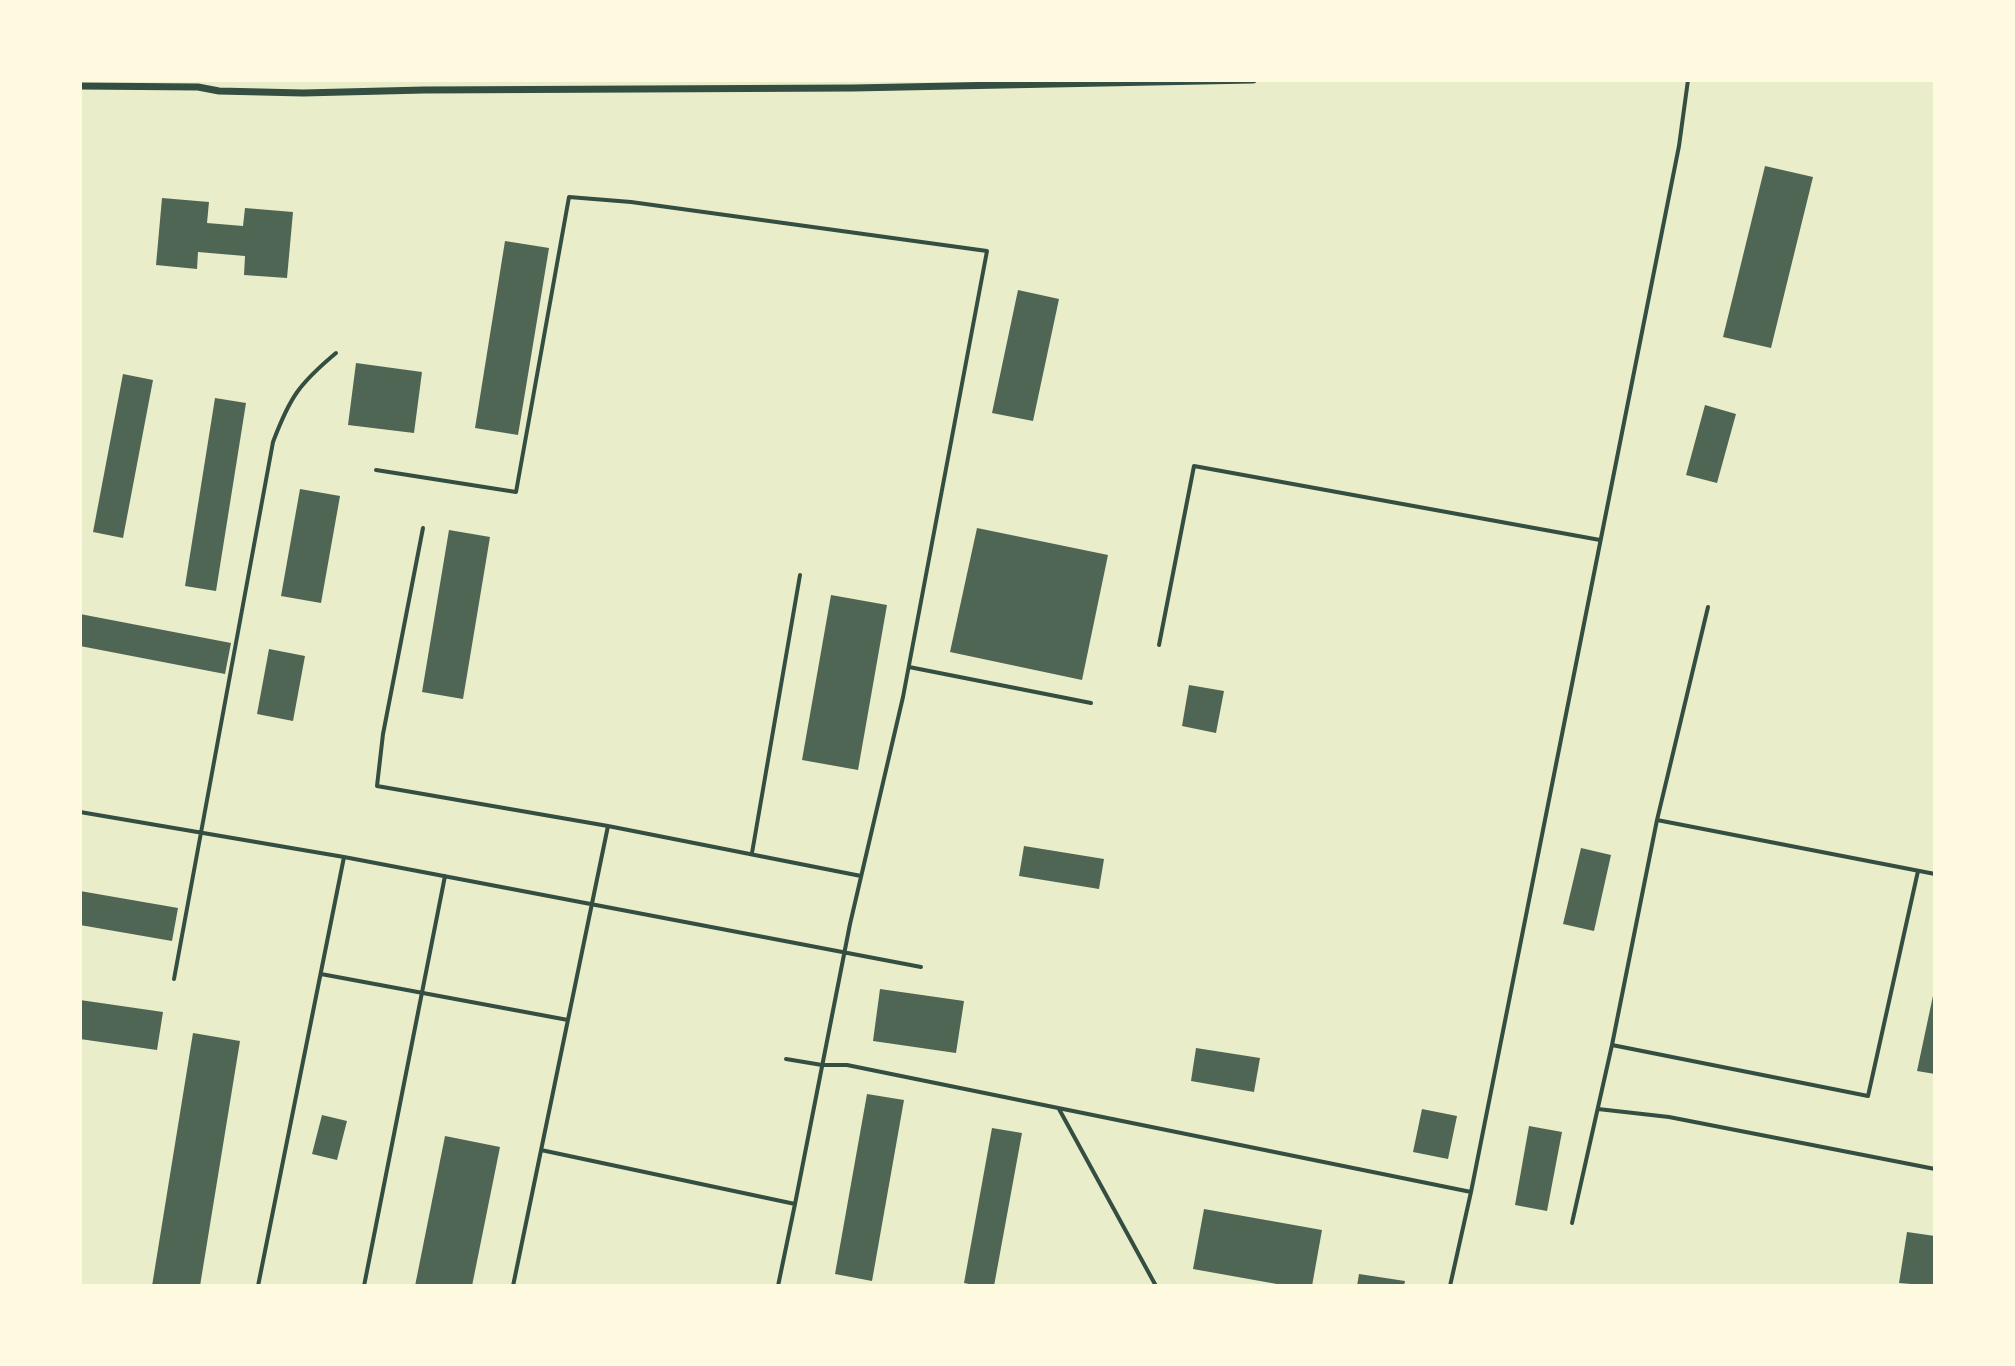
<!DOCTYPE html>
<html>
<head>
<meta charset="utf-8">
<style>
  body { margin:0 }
  #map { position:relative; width:2015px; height:1366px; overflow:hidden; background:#e9edc9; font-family:Merriweather,serif }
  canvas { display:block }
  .frame { position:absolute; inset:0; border:82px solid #fefae0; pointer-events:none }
</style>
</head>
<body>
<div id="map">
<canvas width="2015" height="1366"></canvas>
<div class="frame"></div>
</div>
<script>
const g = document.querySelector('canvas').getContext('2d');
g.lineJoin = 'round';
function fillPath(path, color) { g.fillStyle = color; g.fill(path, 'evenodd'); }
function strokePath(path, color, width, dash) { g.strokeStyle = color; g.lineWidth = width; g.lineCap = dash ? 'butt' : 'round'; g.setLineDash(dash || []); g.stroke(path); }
fillPath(new Path2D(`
  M 1765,166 L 1813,177 L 1771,348 L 1723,337 Z
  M 162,198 L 209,202 L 207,223 L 243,226 L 245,208 L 293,212 L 287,278 L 244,275 L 245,256 L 198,252 L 197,269 L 156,265 Z
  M 505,241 L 549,248 L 518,435 L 475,428 Z
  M 1018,290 L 1059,299 L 1033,421 L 992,413 Z
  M 356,363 L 422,372 L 414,433 L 348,425 Z
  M 123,374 L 153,380 L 123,538 L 93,532 Z
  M 215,398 L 246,403 L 216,591 L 185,586 Z
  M 1705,405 L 1736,414 L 1717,483 L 1686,475 Z
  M 300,489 L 340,496 L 321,603 L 281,596 Z
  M 977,528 L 1108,555 L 1082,680 L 950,652 Z
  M 449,530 L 490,537 L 463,699 L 422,692 Z
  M 831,595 L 887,605 L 858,770 L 802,760 Z
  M 80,614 L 231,643 L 225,674 L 80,646 Z
  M 269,649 L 305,656 L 293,721 L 257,714 Z
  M 1189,685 L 1224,691 L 1216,733 L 1182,726 Z
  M 1024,846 L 1104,859 L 1099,889 L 1019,876 Z
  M 1581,848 L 1611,855 L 1594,931 L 1563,924 Z
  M 80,891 L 178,908 L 172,941 L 80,925 Z
  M 880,989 L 964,1001 L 956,1053 L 873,1041 Z
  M 1934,991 L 1935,991 L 1935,1074 L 1917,1071 Z
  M 80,1000 L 163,1012 L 157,1050 L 80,1039 Z
  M 193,1033 L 240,1041 L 200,1286 L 152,1286 Z
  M 1196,1048 L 1260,1058 L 1254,1092 L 1191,1081 Z
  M 867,1094 L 904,1100 L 872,1281 L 835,1274 Z
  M 1422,1109 L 1457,1116 L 1448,1159 L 1413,1152 Z
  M 322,1115 L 347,1121 L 337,1160 L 312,1154 Z
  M 1529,1126 L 1562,1132 L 1547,1211 L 1515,1205 Z
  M 992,1128 L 1022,1133 L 994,1286 L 979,1286 L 964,1283 Z
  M 445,1136 L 500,1147 L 472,1286 L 415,1286 Z
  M 1204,1209 L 1322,1230 L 1312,1286 L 1288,1286 L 1193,1269 Z
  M 1907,1232 L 1935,1236 L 1935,1286 L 1899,1283 Z
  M 1359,1274 L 1405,1281 L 1404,1286 L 1357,1286 Z`), '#4f6655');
strokePath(new Path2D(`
  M 376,470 L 516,492 L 569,197 L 631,202 L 987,251 L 903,697 L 850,924 L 795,1204
  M 423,528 L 383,734 L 377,786 L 608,826 L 861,876
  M 1708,607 L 1657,820 L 1935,874
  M 1159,645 L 1194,466 L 1600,540
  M 909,667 L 1091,703
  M 80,812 L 344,857
  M 1657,820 L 1612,1045 L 1868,1096 L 1918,871
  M 752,853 L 800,575
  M 321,974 L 568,1020
  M 174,979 L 273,442 C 290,397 299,384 336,353
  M 786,1059 L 822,1065 L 847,1065 L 1471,1192 L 1679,146 L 1688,80
  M 1059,1109 L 1156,1286
  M 1598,1109 L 1669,1117 L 1935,1169
  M 541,1150 L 795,1204 L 778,1286
  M 1572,1223 L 1612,1045
  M 258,1286 L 344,857 L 921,967
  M 364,1286 L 445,876
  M 513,1286 L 608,826
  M 1450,1286 L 1471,1192`), '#344e41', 4);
strokePath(new Path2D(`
  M 80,86 L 198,87 L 219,91 L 303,93 L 424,90 L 853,88 L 1253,80`), '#344e41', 7);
</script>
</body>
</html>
